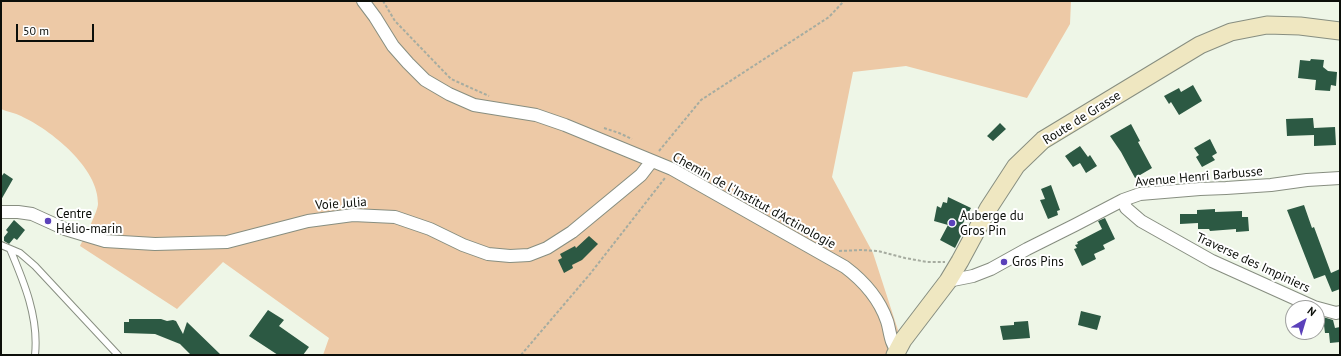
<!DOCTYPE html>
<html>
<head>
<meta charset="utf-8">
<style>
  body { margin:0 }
  #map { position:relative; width:1341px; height:356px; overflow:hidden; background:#eef6e7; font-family:"PT Sans",sans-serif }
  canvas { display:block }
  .frame { position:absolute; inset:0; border:2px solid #0c0f0a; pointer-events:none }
  .north { position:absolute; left:1285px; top:300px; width:40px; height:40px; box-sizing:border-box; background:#fff; border:1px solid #9e9f9d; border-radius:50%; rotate:38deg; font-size:11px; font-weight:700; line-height:16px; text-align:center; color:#0c0f0a }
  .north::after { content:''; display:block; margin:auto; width:14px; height:18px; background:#5b41ba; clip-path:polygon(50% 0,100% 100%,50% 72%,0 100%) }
  .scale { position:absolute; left:16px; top:24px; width:78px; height:18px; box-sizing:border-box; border:2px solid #0c0f0a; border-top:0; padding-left:5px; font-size:12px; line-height:14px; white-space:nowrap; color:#0c0f0a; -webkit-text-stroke:3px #fff; paint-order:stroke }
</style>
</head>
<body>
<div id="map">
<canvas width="1341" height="356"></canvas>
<div class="frame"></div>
<div class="north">N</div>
<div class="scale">50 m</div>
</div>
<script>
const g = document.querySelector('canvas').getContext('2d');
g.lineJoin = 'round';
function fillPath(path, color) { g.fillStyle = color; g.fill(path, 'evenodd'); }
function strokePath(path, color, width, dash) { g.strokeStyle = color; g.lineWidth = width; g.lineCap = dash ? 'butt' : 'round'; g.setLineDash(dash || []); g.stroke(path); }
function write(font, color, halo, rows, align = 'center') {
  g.font = font + ' "PT Sans",sans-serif'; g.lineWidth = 4; g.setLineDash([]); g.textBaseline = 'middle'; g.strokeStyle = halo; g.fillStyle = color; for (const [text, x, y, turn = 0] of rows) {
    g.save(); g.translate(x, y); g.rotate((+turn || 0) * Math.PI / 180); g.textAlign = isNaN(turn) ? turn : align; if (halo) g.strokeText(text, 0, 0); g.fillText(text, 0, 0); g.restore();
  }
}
fillPath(new Path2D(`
  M 1,1 L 1071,1 L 1070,24 L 1027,98 L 906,66 L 853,72 L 832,177 L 873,253 L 906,355 L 323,355 L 329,338 L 223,262 L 177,309 L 80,246 C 84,238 98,211 98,204 C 99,168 51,130 21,116 C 15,113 8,112 1,109 Z`), '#edc9a6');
fillPath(new Path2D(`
  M 1311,59 L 1324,60 L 1323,67 L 1328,71 L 1337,72 L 1336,86 L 1331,85 L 1330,91 L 1315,90 L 1316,80 L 1298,78 L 1300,60 L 1310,61 Z
  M 1193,85 L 1202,101 L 1179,115 L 1171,102 L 1169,104 L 1164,96 L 1179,88 L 1181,92 Z
  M 1313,118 L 1314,128 L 1335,127 L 1336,145 L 1314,146 L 1314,135 L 1287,136 L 1286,119 Z
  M 1000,123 L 1006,129 L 993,141 L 987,136 Z
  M 1131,124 L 1140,141 L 1138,142 L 1152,168 L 1135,178 L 1121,152 L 1110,136 Z
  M 1210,139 L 1217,153 L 1212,156 L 1215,160 L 1202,167 L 1196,157 L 1199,155 L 1194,148 Z
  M 1080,146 L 1088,157 L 1090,155 L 1097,166 L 1086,173 L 1080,163 L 1073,167 L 1065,156 Z
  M 4,173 L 13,179 L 1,200 L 1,177 Z
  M 1051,185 L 1060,210 L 1057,211 L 1058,215 L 1048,219 L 1040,200 L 1045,199 L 1041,189 Z
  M 948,197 L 971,208 L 960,229 L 963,232 L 955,248 L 940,240 L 948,225 L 934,221 L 937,206 L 941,208 L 943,202 L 947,203 Z
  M 1304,205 L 1312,228 L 1314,227 L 1331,273 L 1340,269 L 1340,289 L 1332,292 L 1325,275 L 1314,279 L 1287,210 Z
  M 1215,209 L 1215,212 L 1242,211 L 1242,217 L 1248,217 L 1249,231 L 1236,232 L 1236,229 L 1210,231 L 1209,229 L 1198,229 L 1198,223 L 1180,224 L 1180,214 L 1197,214 L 1197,210 Z
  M 1105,218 L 1115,239 L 1103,245 L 1105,249 L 1094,254 L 1096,259 L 1082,266 L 1074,249 L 1077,248 L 1075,245 L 1078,244 L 1077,242 L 1102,229 L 1098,221 Z
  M 14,220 L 25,230 L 17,240 L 14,238 L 9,244 L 4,241 L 4,237 L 8,232 L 6,230 Z
  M 589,236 L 598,244 L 582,260 L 572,265 L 573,268 L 564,273 L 558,260 L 562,258 L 560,254 L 575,246 L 576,248 Z
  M 268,310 L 284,320 L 279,326 L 309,347 L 303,355 L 278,355 L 249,336 Z
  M 1081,311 L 1101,316 L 1097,330 L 1078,325 Z
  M 1323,317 L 1333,320 L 1335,328 L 1340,327 L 1340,342 L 1330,343 L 1329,333 L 1325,333 Z
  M 129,319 L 161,319 L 167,321 L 173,320 L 176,321 L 183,334 L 187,322 L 221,355 L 191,355 L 180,344 L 155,334 L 124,333 L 124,322 L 129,322 Z
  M 1028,321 L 1030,338 L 1003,340 L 1000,326 L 1014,325 L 1014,322 Z`), '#2c5943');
const lane = new Path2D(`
  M 1,245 L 20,253 L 35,266 L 118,355
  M 10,249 C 24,282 39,318 35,355`);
const street = new Path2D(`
  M 363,1 L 375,17 L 393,46 L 408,63 L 425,80 L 449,94 L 474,105 L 536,115 L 565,125 L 672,169 L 845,267 C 865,282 879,298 887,321 C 890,330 890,343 897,350
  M 1123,200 L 1126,208 L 1141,221 L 1212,261 L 1314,307 L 1336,313 L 1340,312
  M 1,212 L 18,212 L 32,214 L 65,229 L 105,241 L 155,244 L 227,242 L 308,221 L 353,215 L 395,217 L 430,229 L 463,245 L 488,254 L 510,256 L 529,255 L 547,248 L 572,232 L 641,175 L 651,162
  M 948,281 L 973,276 L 991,269 L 1027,249 L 1075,225 L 1123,200 L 1140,194 L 1200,189 L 1226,188 L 1271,185 L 1307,180 L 1340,178`);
const secondary = new Path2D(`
  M 895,355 L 903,340 L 948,281 L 960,261 L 988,209 L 1016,166 L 1043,140 L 1200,45 L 1231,32 L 1267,25 L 1300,26 L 1340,31`);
strokePath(lane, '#878e80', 8);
strokePath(street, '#878e80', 14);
strokePath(secondary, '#878e80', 19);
strokePath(new Path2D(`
  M 383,1 L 395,21 L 451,79 L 489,96
  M 604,128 L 619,133 L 632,139
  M 659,151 L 701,100 L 829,17 L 844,1
  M 839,251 L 861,250 L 878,251 L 905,258 L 927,262 L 945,262
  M 521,355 L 590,274 L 665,178`), '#a6aca0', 2, [3, 2]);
strokePath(lane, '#fff', 6);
strokePath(street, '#fff', 12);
strokePath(secondary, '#efe7c1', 17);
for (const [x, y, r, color] of [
  [48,221,4,"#5b41ba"],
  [952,223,4,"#5b41ba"],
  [1004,262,4,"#5b41ba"]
]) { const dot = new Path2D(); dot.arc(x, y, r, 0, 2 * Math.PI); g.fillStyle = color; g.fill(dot); strokePath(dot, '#fff', 1.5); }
write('13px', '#0c0f0a', '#fff', [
  ["Route de Grasse",1082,118,-32],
  ["Avenue Henri Barbusse",1199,177,-5],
  ["Chemin de l'Institut d'Actinologie",754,201,29],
  ["Voie Julia",341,204,-4],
  ["Traverse des Impiniers",1253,263,25]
]);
write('13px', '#0c0f0a', '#fff', [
  ["Centre",56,214],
  ["Hélio-marin",56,229],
  ["Auberge du",960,216],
  ["Gros Pin",960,231],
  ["Gros Pins",1012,262]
], 'left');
</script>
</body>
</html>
